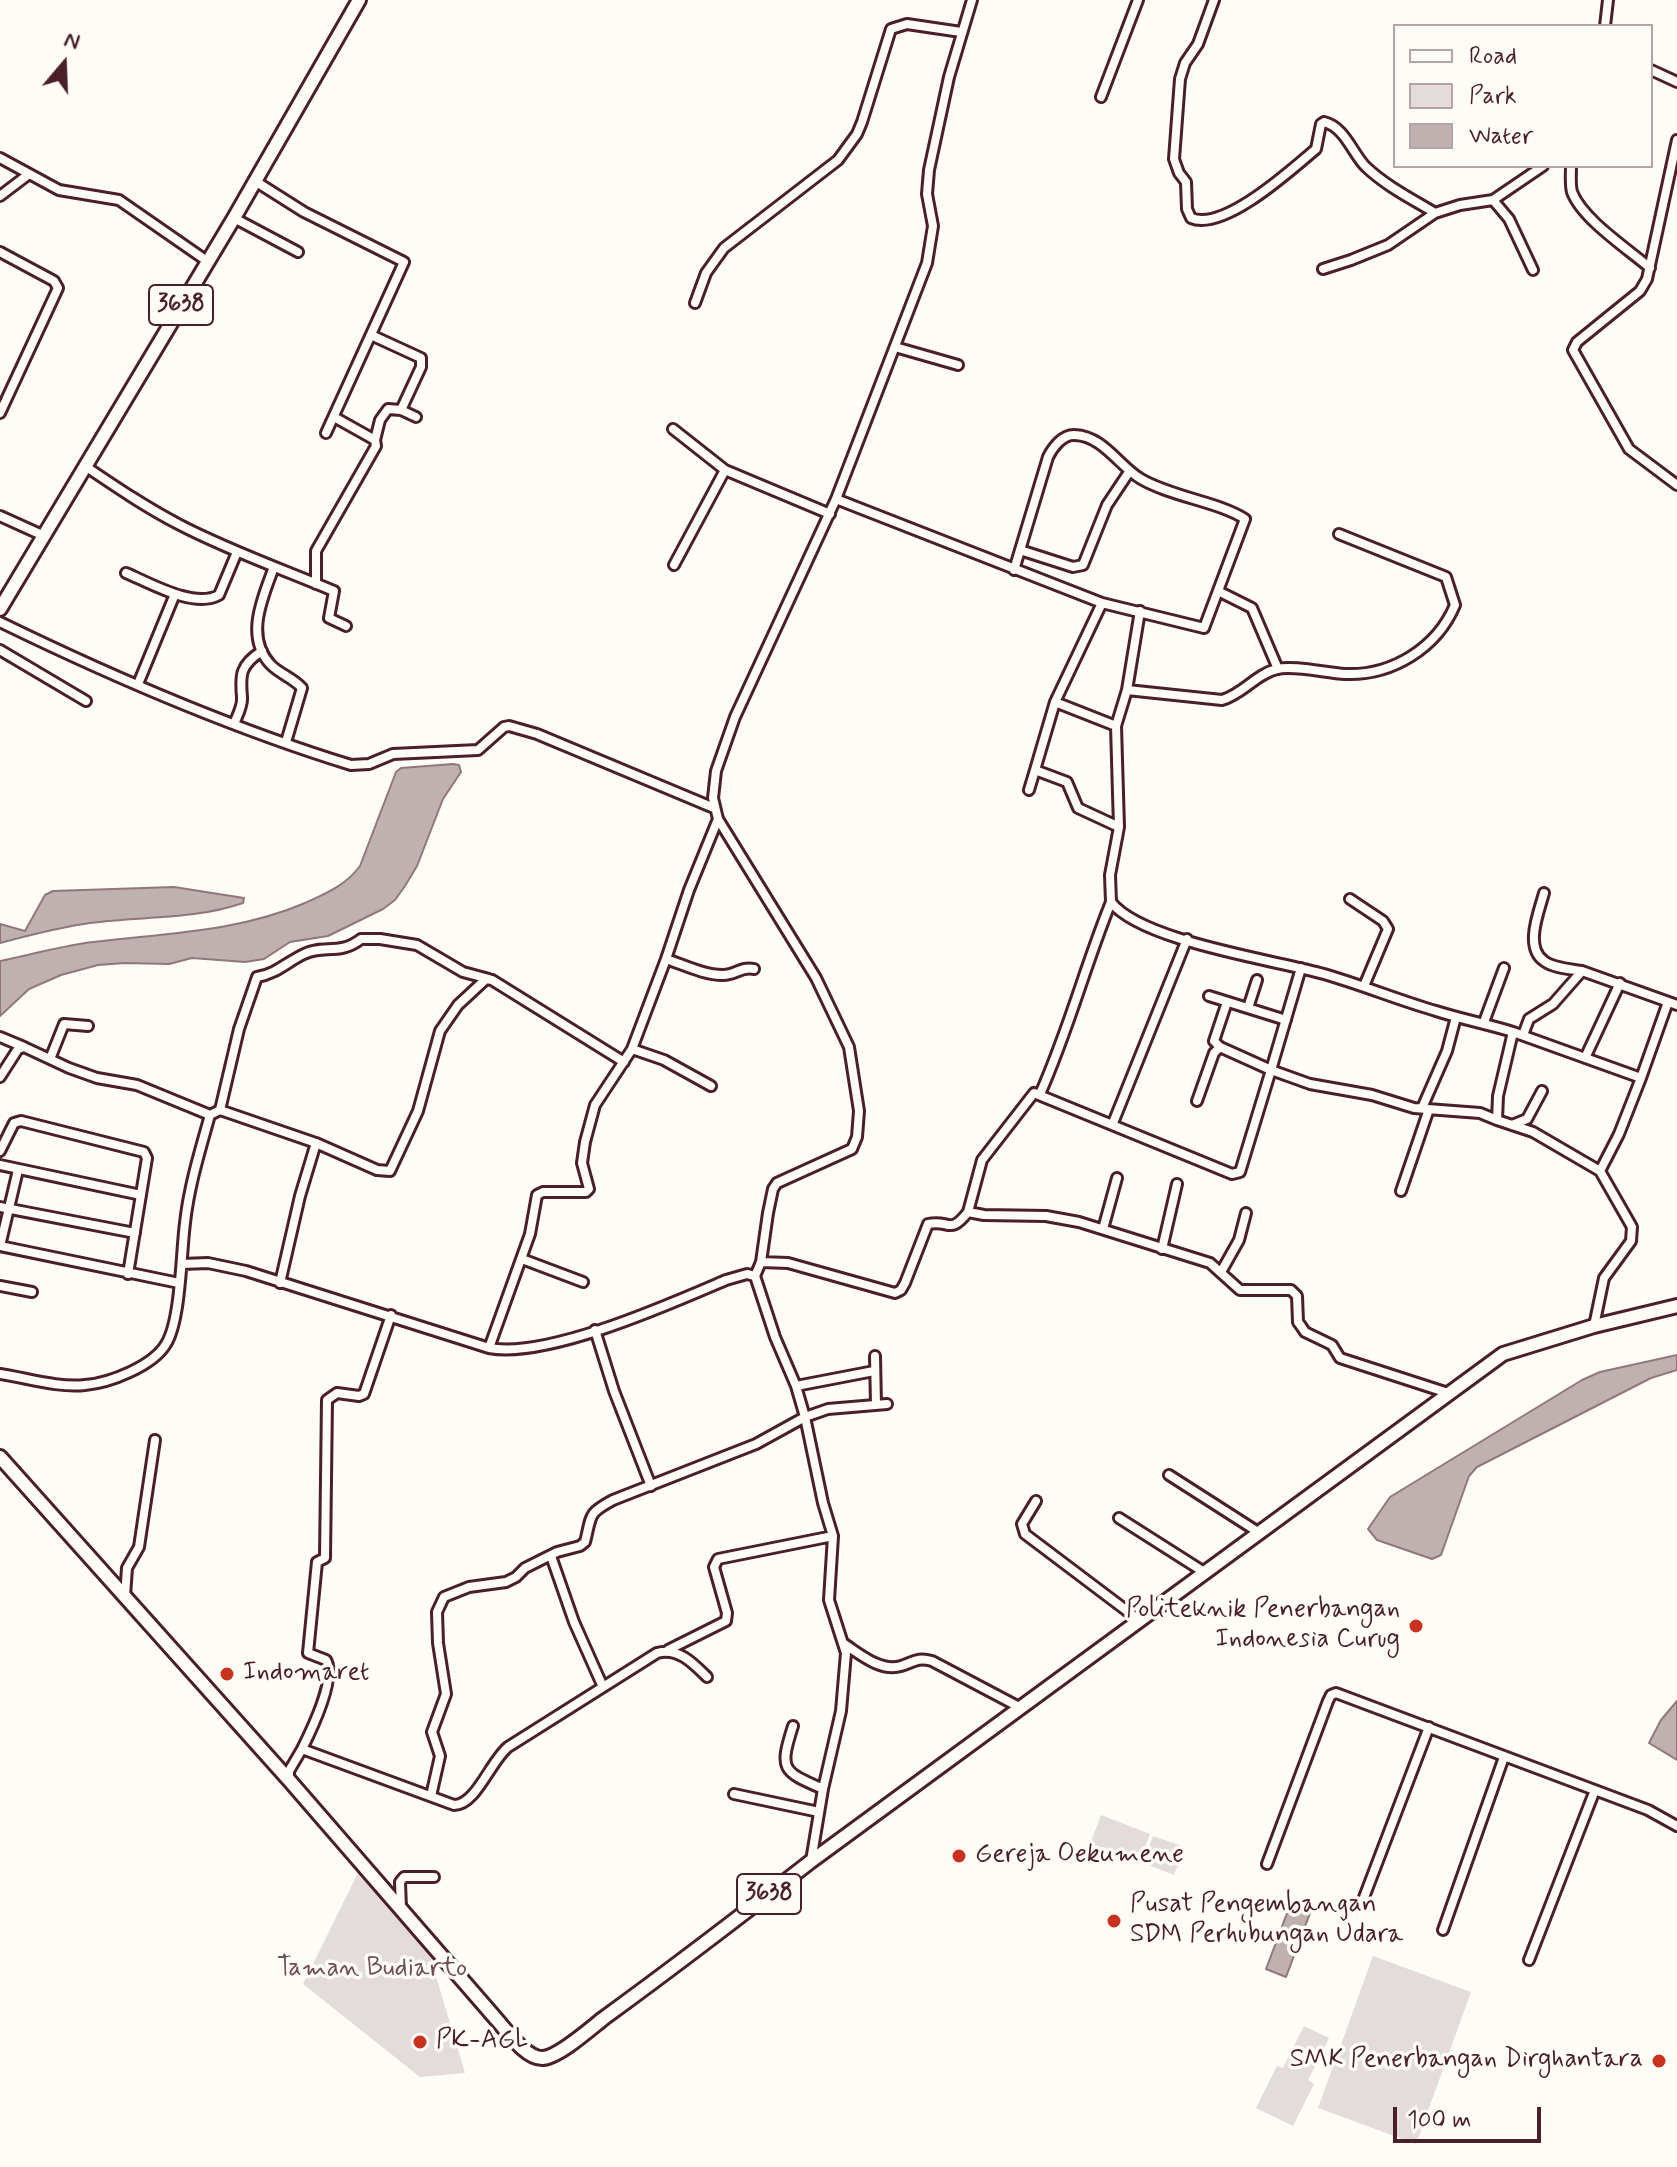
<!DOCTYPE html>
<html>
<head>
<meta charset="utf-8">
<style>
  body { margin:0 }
  #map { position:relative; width:1677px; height:2167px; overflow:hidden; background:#fdfcf7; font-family:Mynerve,sans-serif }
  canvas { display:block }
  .legend { position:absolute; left:1393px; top:24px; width:260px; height:144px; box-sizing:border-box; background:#fdfcf7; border:2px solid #b5a4a5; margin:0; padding:10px 14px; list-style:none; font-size:24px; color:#4a1f2b }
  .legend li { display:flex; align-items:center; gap:16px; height:40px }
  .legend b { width:40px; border:2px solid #b5a4a5 }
  .north { position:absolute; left:24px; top:24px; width:80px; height:80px; -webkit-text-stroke:6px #fdfcf7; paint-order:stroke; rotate:19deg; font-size:22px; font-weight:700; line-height:32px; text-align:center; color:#4a1f2b }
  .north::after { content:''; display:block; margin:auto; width:28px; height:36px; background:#4a1f2b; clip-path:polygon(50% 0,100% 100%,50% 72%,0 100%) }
  .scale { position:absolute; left:1393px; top:2107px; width:148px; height:36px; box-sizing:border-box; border:4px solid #4a1f2b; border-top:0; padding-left:10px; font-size:24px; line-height:28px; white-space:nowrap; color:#4a1f2b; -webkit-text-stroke:6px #fdfcf7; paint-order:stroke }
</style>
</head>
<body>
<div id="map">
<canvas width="1677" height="2167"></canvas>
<ul class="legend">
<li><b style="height:10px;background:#fdfcf7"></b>Road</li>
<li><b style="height:22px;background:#e3dcda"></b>Park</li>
<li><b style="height:22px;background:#c0b1b1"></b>Water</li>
</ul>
<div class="north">N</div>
<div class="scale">100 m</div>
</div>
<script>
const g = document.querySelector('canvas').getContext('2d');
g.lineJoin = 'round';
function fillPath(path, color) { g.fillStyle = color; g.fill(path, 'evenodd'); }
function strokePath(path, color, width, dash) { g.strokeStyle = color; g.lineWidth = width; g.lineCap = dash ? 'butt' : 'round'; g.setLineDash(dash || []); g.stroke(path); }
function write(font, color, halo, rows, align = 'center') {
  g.font = font + ' Mynerve,sans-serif'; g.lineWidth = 7; g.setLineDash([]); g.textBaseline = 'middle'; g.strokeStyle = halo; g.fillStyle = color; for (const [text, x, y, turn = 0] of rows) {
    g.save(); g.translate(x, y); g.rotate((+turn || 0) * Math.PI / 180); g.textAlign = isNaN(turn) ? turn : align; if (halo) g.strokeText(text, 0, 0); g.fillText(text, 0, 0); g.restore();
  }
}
fillPath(new Path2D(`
  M 1101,1815 L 1150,1834 L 1139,1863 L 1090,1844 Z
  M 1153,1836 L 1185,1847 L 1174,1875 L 1143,1863 Z
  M 358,1873 L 429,1953 L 465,2073 L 420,2077 L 303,1984 Z
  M 1373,1956 L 1471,1992 L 1416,2144 L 1318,2108 Z
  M 1304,2026 L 1329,2038 L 1308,2080 L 1314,2084 L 1293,2126 L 1256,2108 L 1277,2066 L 1283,2068 Z`), '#e3dcda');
const water = new Path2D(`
  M 453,764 L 459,765 L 461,772 L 443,799 L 417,866 L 405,886 L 395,900 L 383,909 L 328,936 L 290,942 L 264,959 L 245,962 L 192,958 L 169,964 L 125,963 L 98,965 L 61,975 L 29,989 L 0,1016 L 0,961 C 34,954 68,944 102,941 C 172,933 240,931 305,903 C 327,893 346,885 360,866 L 396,772 L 401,768 Z
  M 174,887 L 244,898 L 243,903 C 194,920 141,916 90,923 C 60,927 30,935 0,943 L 0,924 L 25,931 L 45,895 L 53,891 Z
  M 1677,1355 L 1677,1370 L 1651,1378 L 1477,1467 L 1469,1476 L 1441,1555 L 1432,1559 L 1377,1540 L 1368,1529 L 1390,1497 L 1582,1380 L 1600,1372 Z
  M 1677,1701 L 1677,1760 L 1649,1743 L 1661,1720 Z
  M 1292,1900 L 1312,1908 L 1286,1977 L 1266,1969 Z`);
fillPath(water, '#c0b1b1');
strokePath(water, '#91777b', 2);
const minor = new Path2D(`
  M 1214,0 L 1198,44 L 1185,63 L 1180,79 L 1174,159 L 1179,173 L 1186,182 L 1187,209 L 1191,218 C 1224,232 1292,169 1316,149 L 1321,124 L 1324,122 C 1345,127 1352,153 1366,167 C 1386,186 1412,199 1435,213
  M 1605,26 L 1608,0
  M 1651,70 L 1677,82
  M 1101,97 L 1138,0
  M 1677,140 L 1647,279 L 1640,291 L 1577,342 L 1573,350 L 1629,449 L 1677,485
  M 0,158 L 59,190 L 119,200 L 207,261
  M 1571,166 C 1571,174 1570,184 1572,192 C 1582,219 1628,249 1650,268
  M 255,181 L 304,212 L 404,262 L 326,433
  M 0,196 L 29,174
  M 1493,200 L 1509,219 L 1533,270
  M 234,218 L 298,252
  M 0,252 L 54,281 L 58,288 L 0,413
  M 1323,269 L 1351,260 L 1388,245 L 1435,213 L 1460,205 L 1493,200 L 1543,166
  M 695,303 L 706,273 L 724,248 L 838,160 L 857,134 L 862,122 L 891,29 L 907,24 L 961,32
  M 371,335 L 421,358 L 421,367 L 401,410
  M 895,347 L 958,365
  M 673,429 L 725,470 L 830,514
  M 375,440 L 380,420 L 388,409 L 401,410 L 416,417
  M 85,466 C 116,487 147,508 180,525 C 230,551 282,569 334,591 L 329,618 L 346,626
  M 836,499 L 1102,603 L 1204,628 L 1245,519 C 1219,502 1172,497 1141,479 C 1119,466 1103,436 1075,435 C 1063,434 1053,447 1048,457 L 1014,570
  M 0,516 L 42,535
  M 1020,550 L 1073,567 L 1083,565 L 1107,505 L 1129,472
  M 674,565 L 725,470
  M 274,567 C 263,597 244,637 271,665 C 280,674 293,678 302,688 L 286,742
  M 126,573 C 150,583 194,609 219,595 L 237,552
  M 316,584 L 316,551 L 376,446 L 375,440 L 334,417
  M 1218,591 L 1252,608 L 1278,669
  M 1102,603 L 1055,702 L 1035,770 L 1067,782 L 1078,808 L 1119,827
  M 1140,611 L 1127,690 L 1116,726 L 1119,827 L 1110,875 L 1111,902 C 1141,941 1274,960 1324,974 C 1362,985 1398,1000 1436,1011 C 1461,1019 1487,1024 1513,1032 L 1498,1096 L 1497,1120 L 1533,1132 L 1600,1171 L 1632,1227 L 1631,1241 L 1604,1278 L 1594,1326
  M 0,622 C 113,677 231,728 351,765 L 369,764 L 393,754 L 478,750 L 504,727 L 509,726 L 537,734 L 714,808
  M 0,650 L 86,701
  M 138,684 L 175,594
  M 1127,690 L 1222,700 C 1243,694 1256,674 1277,669 C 1294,665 1326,673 1345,674 C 1392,676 1437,648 1455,605 L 1446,577 L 1339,534
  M 1055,702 L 1116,726
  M 234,724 C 237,716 243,706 242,697 C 240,675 240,665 262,651
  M 1029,790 L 1035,770
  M 1544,893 C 1539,912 1524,947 1544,961 C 1553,968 1570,969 1582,971
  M 1350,899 L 1383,921 L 1388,929 L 1364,986
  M 666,959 L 689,890 L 718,819
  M 1209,996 L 1286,1020
  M 1248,1008 L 1257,980
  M 1484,1022 L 1504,968
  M 1513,1032 L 1641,1078 L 1619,1134 L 1600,1171
  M 1523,1035 L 1529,1019 L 1553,1004 L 1582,971 L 1677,1005
  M 0,1037 L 24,1047
  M 1220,1047 L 1214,1041 L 1227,1002
  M 632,1049 L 664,1060 L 711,1086
  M 1585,1058 L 1620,983
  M 50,1059 L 64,1024 L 88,1026
  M 0,1077 L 18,1049 L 24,1047 L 69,1068 L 97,1078 L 137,1085 L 210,1115
  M 1641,1078 L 1668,1002
  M 1040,1094 C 1068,1032 1085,966 1111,902
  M 1197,1101 L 1214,1053 L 1220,1047 L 1271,1070 L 1301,968
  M 1422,1108 L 1447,1051 L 1456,1017
  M 220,1110 L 239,1029 L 257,977 C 276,974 287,962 304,954 C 324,944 339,956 361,939 L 380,939 L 417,945 L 463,972 L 489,979
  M 1113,1123 L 1187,939
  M 1512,1125 L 1527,1119 L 1542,1091
  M 0,1151 L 14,1123 L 21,1121 L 144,1152 L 147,1158 L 128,1274
  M 0,1165 L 141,1195
  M 1401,1191 L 1429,1109
  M 0,1207 L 135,1233
  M 968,1212 L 982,1160 L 1034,1093 L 1232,1174 L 1240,1172 L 1271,1070 L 1310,1084 L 1372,1095 L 1414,1108 L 1480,1113 L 1497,1120
  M 1103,1229 L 1117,1178
  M 0,1246 L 179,1283
  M 0,1246 L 18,1170
  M 1162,1249 L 1177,1184
  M 522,1259 L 583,1282
  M 761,1262 L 788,1263 L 895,1293 L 901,1290 L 905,1283 L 928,1224 C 950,1219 949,1236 968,1212 L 984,1215 L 1046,1216 L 1079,1222 L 1210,1263 L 1240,1290 L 1291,1290 L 1297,1296 L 1298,1322 L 1301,1326 L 1305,1332 L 1332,1345 L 1340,1358 L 1448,1393
  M 182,1264 L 208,1263 L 246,1271 L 489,1348 C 547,1359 670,1304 726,1280 L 747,1274 L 755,1276
  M 1221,1272 L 1239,1240 L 1246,1213
  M 280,1283 L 300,1196 L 316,1143 L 377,1170 L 390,1171 L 418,1111 L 440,1031 L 458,1005 L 486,979 L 492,980 L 624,1062
  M 0,1286 L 32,1292
  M 595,1330 L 614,1391 L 651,1486
  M 489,1348 L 530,1234 L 537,1195 L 543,1192 L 586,1192 L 589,1189 L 582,1163 L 585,1142 L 595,1105 L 632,1049 L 666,959 C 684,965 704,975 723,975 C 736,975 741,966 754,969
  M 875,1356 L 876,1405
  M 0,1374 C 27,1378 58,1388 85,1385 C 110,1383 153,1366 166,1344 C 181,1320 181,1253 185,1223 C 189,1186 200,1151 210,1115 L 220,1110 L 316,1143
  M 796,1386 L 874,1371
  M 1169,1475 L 1258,1532
  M 1036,1501 L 1022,1524 L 1025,1534 L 1139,1620
  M 1119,1518 L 1204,1572
  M 551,1556 L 574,1622 L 603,1687
  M 125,1596 L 127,1568 L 139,1547 L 155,1440
  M 843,1643 C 860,1654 880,1672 901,1666 C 914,1662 917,1657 932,1661 L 1021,1708
  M 668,1650 L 726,1621 L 727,1613 L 714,1567 L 718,1559 L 833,1536
  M 793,1726 C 779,1770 782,1771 823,1789
  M 302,1749 C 311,1731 337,1678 326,1660 L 308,1653 L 317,1562 L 325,1558 L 327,1400 L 337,1393 L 359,1396 L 364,1394 L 391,1315
  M 289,1780 L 289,1771 L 302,1749 L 454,1805 C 476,1805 490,1762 508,1747 L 657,1653 C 678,1647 693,1663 707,1677
  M 734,1794 L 819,1812
  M 431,1796 L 440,1756 L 432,1732 L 446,1694 L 438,1643 L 437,1612 L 444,1597 L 469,1587 L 506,1582 L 516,1577 L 525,1568 L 557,1552 L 580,1546 L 585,1542 C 592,1515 587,1514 613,1500 L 756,1444 L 805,1417 L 828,1409 L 887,1404
  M 811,1861 L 823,1789 L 841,1711 L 846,1653 L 829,1600 L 833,1536 L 823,1503 L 805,1417 L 796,1386 L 775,1337 L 755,1276 L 761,1262 L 768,1213 L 773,1189 L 777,1183 L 852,1149 L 857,1137 L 859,1111 L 849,1047 L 816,978 L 718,819 L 713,798 L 716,771 L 735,717 L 836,499 L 927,263 L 933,226 L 927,194 L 929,170 L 949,77 L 972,0
  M 1267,1864 L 1328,1701 L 1331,1695 L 1336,1693 L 1648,1810 L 1677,1826
  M 1363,1900 L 1429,1727
  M 401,1909 L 400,1882 L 404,1877 L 434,1877
  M 1443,1930 L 1504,1757
  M 1529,1960 L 1595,1790`);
const primary = new Path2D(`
  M 0,609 L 234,218 L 359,0
  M 0,1457 L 289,1780 L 497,2020 C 507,2031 526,2059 543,2058 C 559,2057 591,2028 604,2018 C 674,1967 742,1915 810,1862 L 1503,1354 L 1594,1326 L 1677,1306`);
strokePath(minor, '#4a1f2b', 14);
strokePath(primary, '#4a1f2b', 18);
strokePath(minor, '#fdfcf7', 8);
strokePath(primary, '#fdfcf7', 12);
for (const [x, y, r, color] of [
  [1416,1626,8,"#c8321e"],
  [227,1674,8,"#c8321e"],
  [959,1856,8,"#c8321e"],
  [1114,1921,8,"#c8321e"],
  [420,2042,8,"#c8321e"],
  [1659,2061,8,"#c8321e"]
]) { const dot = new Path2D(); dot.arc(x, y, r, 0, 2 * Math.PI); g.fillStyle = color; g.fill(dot); strokePath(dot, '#fdfcf7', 3); }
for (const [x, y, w] of [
  [181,305,64],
  [769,1894,64]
]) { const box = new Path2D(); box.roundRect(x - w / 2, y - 20, w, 40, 6); g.fillStyle = '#fdfcf7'; g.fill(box); strokePath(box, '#4a1f2b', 2); }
write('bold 24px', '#4a1f2b', null, [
  ["3638",181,305],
  ["3638",769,1894]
]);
write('26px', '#4a1f2b', '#fdfcf7', [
  ["Politeknik Penerbangan",1400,1611,"right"],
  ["Indonesia Curug",1400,1641,"right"],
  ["Indomaret",243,1674],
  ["Gereja Oekumene",975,1856],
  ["Pusat Pengembangan",1130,1906],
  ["SDM Perhubungan Udara",1130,1936],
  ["PK-AGL",436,2042],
  ["SMK Penerbangan Dirghantara",1643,2061,"right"]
], 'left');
write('26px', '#704e57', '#fdfcf7', [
  ["Taman Budiarto",372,1970]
]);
</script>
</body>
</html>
